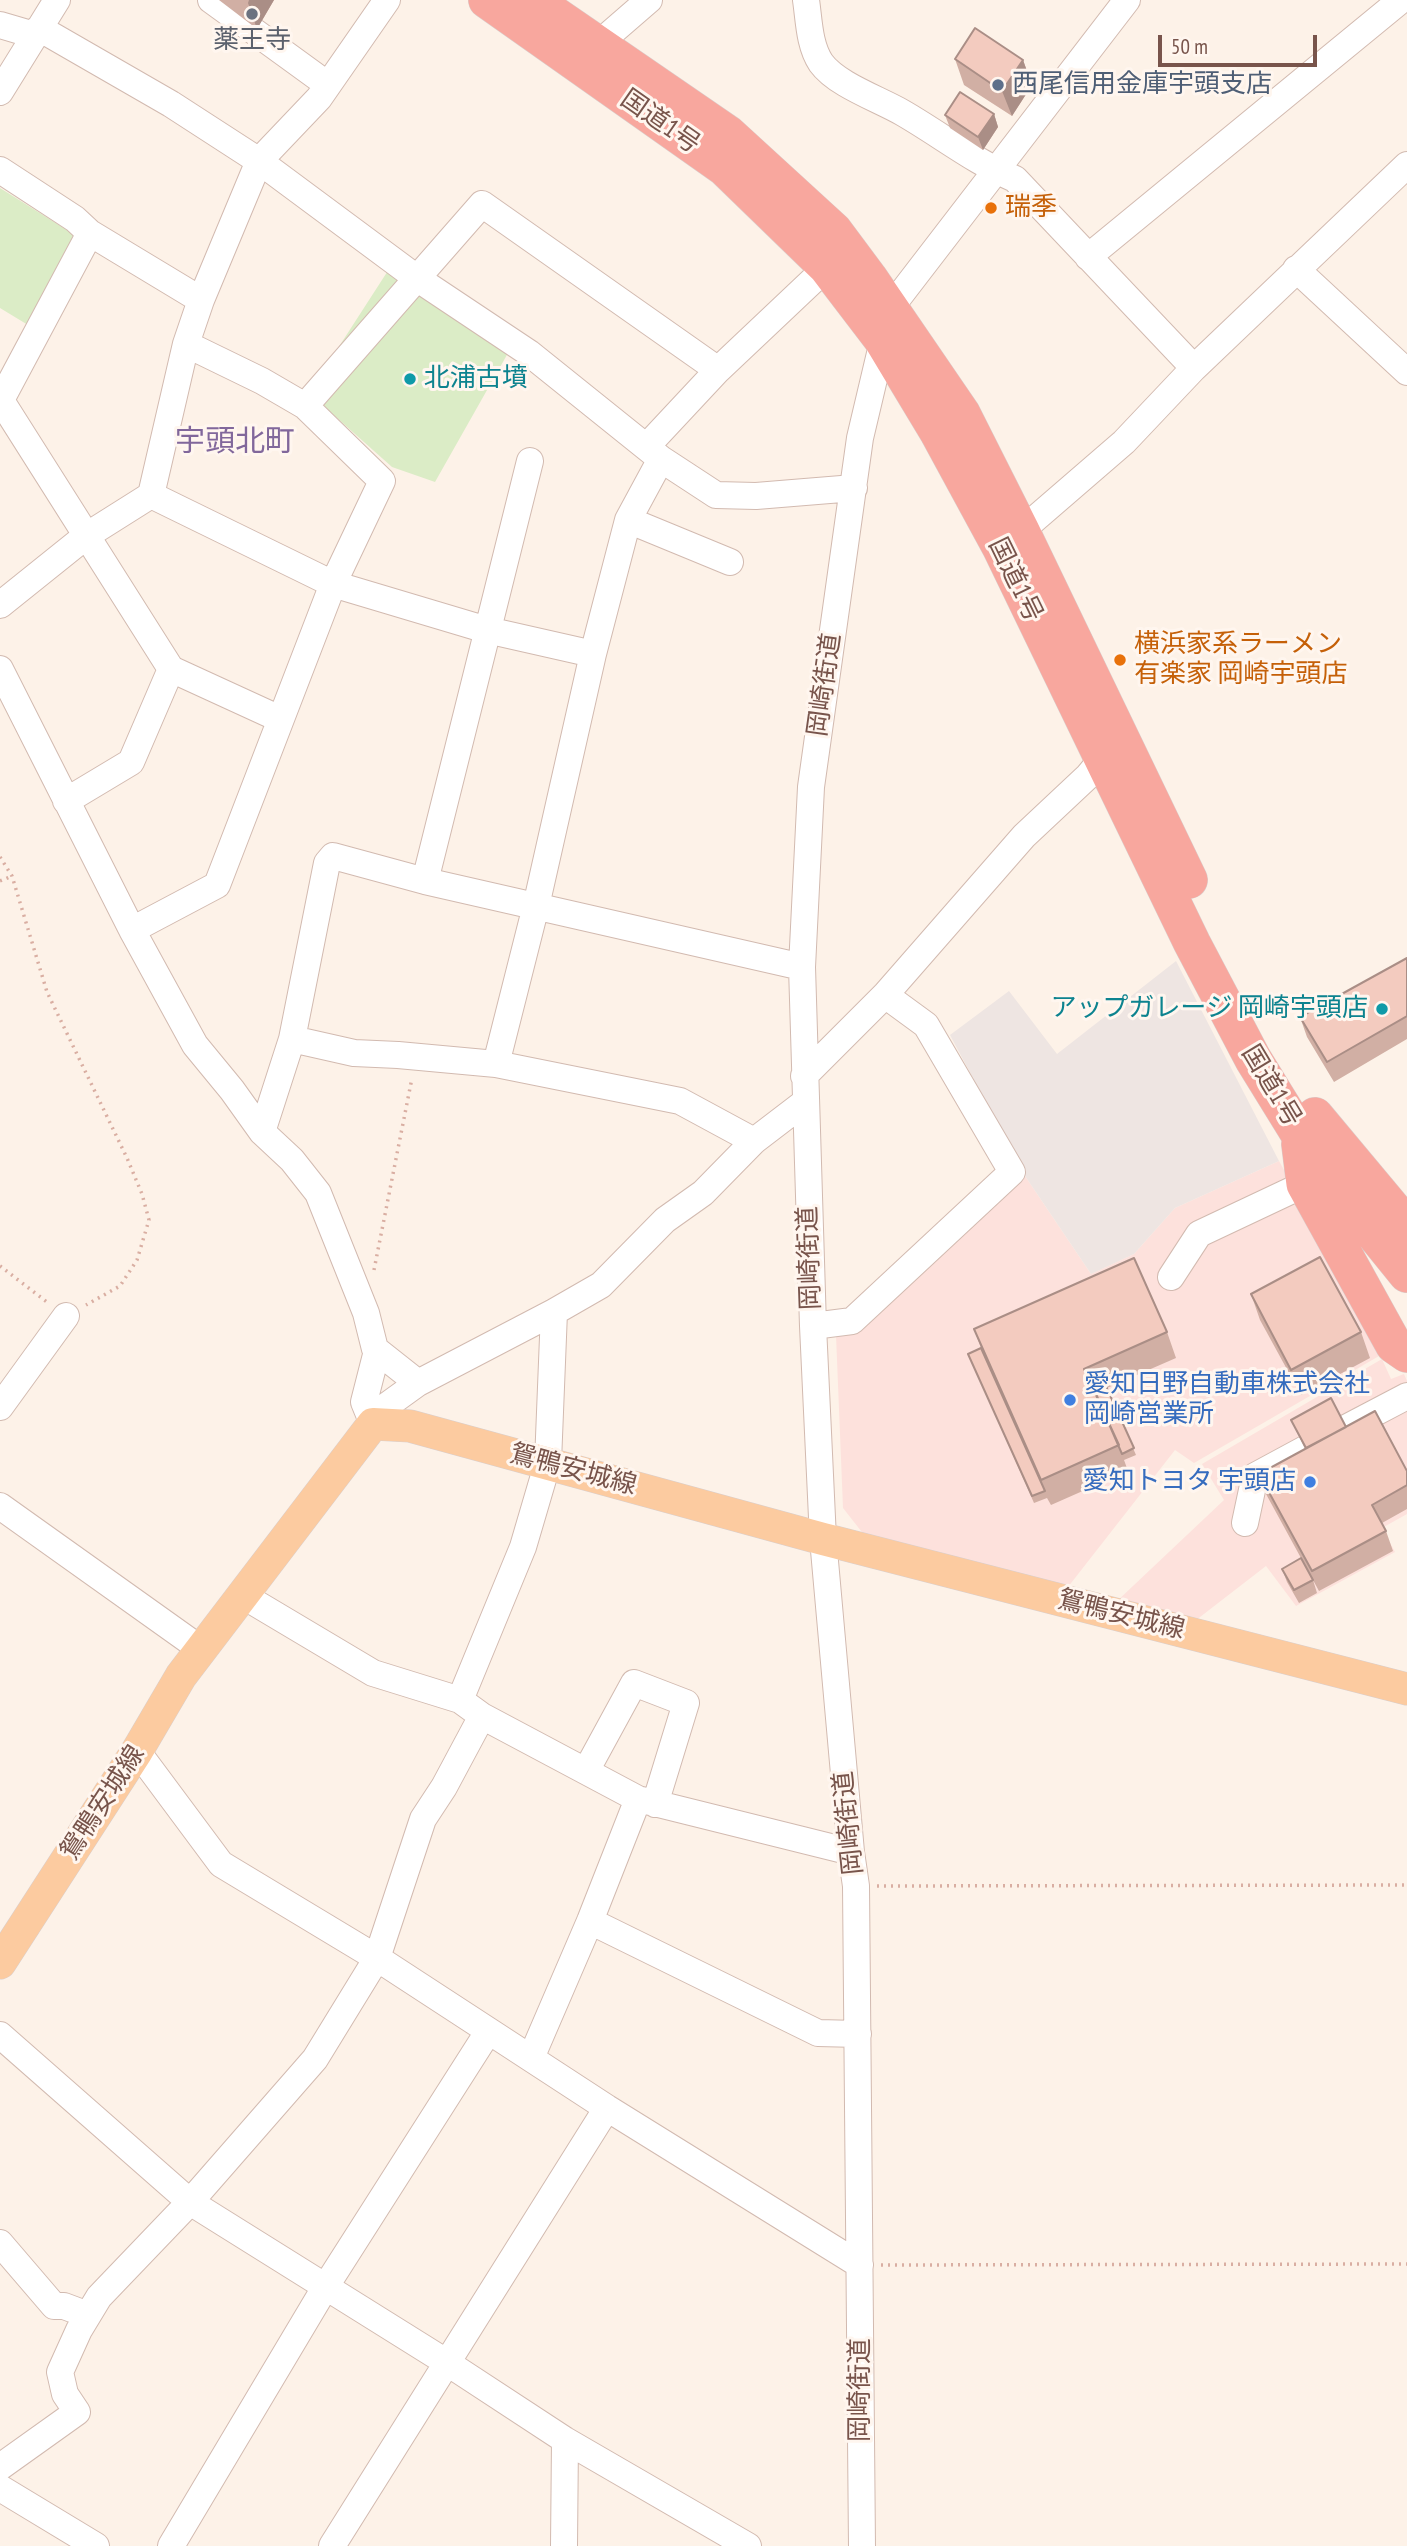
<!DOCTYPE html>
<html>
<head>
<meta charset="utf-8">
<style>
  body { margin:0 }
  #map { position:relative; width:1407px; height:2546px; overflow:hidden; background:#fdf2e8; font-family:"PT Sans Narrow",sans-serif }
  canvas { display:block }
  .scale { position:absolute; left:1158px; top:35px; width:159px; height:32px; box-sizing:border-box; border:4px solid #78544b; border-top:0; padding-left:9px; font-size:21px; line-height:24px; white-space:nowrap; color:#78544b; -webkit-text-stroke:5px #fff6ef; paint-order:stroke }
</style>
</head>
<body>
<div id="map">
<canvas width="1407" height="2546"></canvas>
<div class="scale">50 m</div>
</div>
<script>
const g = document.querySelector('canvas').getContext('2d');
g.lineJoin = 'round';
function fillPath(path, color) { g.fillStyle = color; g.fill(path, 'evenodd'); }
function strokePath(path, color, width, dash) { g.strokeStyle = color; g.lineWidth = width; g.lineCap = dash ? 'butt' : 'round'; g.setLineDash(dash || []); g.stroke(path); }
function write(font, color, halo, rows, align = 'center') {
  g.font = font + ' "PT Sans Narrow","Noto Sans JP",sans-serif'; g.lineWidth = 6; g.setLineDash([]); g.textBaseline = 'middle'; g.strokeStyle = halo; g.fillStyle = color; for (const [text, x, y, turn = 0] of rows) {
    g.save(); g.translate(x, y); g.rotate((+turn || 0) * Math.PI / 180); g.textAlign = isNaN(turn) ? turn : align; if (halo) g.strokeText(text, 0, 0); g.fillText(text, 0, 0); g.restore();
  }
}
fillPath(new Path2D(`
  M 1279,1161 L 1386,1352 L 1194,1463 L 1175,1450 L 1068,1587 L 865,1536 L 843,1508 L 836,1335 L 855,1331 L 1025,1176 L 1091,1274 L 1134,1254 L 1175,1208 Z
  M 1382,1359 L 1391,1379 L 1404,1374 L 1407,1381 L 1407,1514 L 1382,1528 L 1395,1552 L 1296,1606 L 1266,1566 L 1191,1624 L 1115,1603 L 1224,1500 L 1202,1464 Z`), '#fde1dc');
fillPath(new Path2D(`
  M 1176,961 L 1279,1161 L 1175,1208 L 1134,1254 L 1091,1274 L 1025,1176 L 950,1035 L 1009,991 L 1057,1054 Z`), '#eee5e2');
fillPath(new Path2D(`
  M 0,188 L 78,237 L 28,325 L 0,308 Z
  M 391,266 L 508,353 L 435,482 L 392,467 L 309,393 Z`), '#dbecc6');
const minor = new Path2D(`
  M 211,0 L 328,85
  M 806,0 C 809,20 809,45 821,63 C 837,85 879,99 903,113 C 941,135 975,162 1015,179 L 1194,368
  M 0,25 L 34,35
  M 39,28 L 171,104 L 259,161 L 418,279 L 529,353 L 661,459 L 716,495 L 756,496 L 854,488
  M 597,45 L 649,0
  M 0,92 L 57,0
  M 0,170 L 75,219 L 90,233 L 201,300
  M 1088,257 L 1401,0
  M 1296,269 L 1407,372
  M 186,344 L 262,381 L 305,406 L 482,204 L 718,370
  M 0,399 L 171,669 L 280,719
  M 1,400 L 90,233
  M 647,446 L 718,370 L 827,267
  M 151,495 L 333,584 L 487,630 L 593,654
  M 628,520 L 730,562
  M 1021,531 L 1124,442 L 1194,368 L 1407,165
  M 0,605 L 86,536 L 151,495 L 186,344 L 201,300 L 259,161 L 319,98 L 387,0
  M 0,669 L 132,930 L 195,1045 L 232,1090 L 262,1132 L 292,1160 L 318,1193 L 366,1313 L 375,1349 L 418,1383
  M 66,801 L 131,762 L 171,669
  M 425,881 L 530,461
  M 132,930 L 217,885 L 333,584 L 382,481 L 305,406
  M 292,1039 L 354,1053 L 398,1055 L 496,1064 L 680,1101 L 754,1141
  M 496,1064 L 536,906 L 593,654 L 628,520 L 661,459
  M 804,1076 L 885,995 L 1024,836 L 1088,776 L 1102,759
  M 262,1132 L 292,1039 L 327,863 L 333,856 L 425,881 L 802,967
  M 1171,1277 L 1199,1234 L 1305,1184
  M 813,1326 L 852,1321 L 1012,1172 L 926,1025 L 885,995
  M 0,1407 L 66,1316
  M 373,1424 L 382,1409 L 418,1383 L 554,1312 L 601,1285 L 665,1220 L 703,1193 L 754,1141 L 805,1102
  M 373,1424 L 364,1402 L 377,1351
  M 1346,1428 L 1407,1396
  M 0,1506 L 202,1650
  M 1245,1523 L 1255,1476 L 1305,1449
  M 242,1595 L 373,1673 L 460,1700 L 482,1716 L 638,1799 L 851,1852
  M 460,1700 L 523,1547 L 548,1462 L 554,1312
  M 137,1751 L 221,1864 L 377,1958 L 607,2108 L 860,2265
  M 586,1771 L 634,1683 L 686,1703 L 655,1804
  M 590,1921 L 818,2033 L 858,2034
  M 0,2035 L 190,2202 L 446,2362 L 565,2440 L 748,2546
  M 531,2058 L 590,1921 L 638,1799
  M 0,2243 L 54,2306 L 64,2306 L 88,2315
  M 0,2467 L 77,2412 L 65,2394 L 60,2372 L 79,2330 L 99,2297 L 190,2202 L 315,2059 L 377,1958 L 423,1819 L 444,1787 L 482,1716
  M 0,2488 L 96,2546
  M 171,2546 L 326,2286 L 488,2032
  M 332,2546 L 607,2108
  M 564,2546 L 565,2440
  M 862,2546 L 856,1886 L 851,1852 L 823,1539 L 813,1326 L 802,967 L 811,787 L 860,438 L 891,307 L 1127,0`);
const major = new Path2D(`
  M 0,1963 L 137,1751 L 181,1676 L 373,1424 L 410,1426 L 823,1539 L 1407,1689`);
const highway = new Path2D(`
  M 487,0 L 725,168 L 827,267 L 882,339 L 938,432 L 1001,548 L 1192,943 L 1253,1059 L 1298,1132 L 1360,1216 L 1407,1274
  M 533,0 L 728,134 L 834,231 L 869,278 L 962,414 L 1021,531 L 1189,880
  M 1315,1116 L 1407,1226
  M 1300,1144 L 1305,1184 L 1394,1345 L 1407,1354`);
strokePath(minor, '#d2bab0', 28);
strokePath(major, '#d9cfcd', 33);
strokePath(highway, '#d9cfcd', 38);
strokePath(new Path2D(`
  M 0,857 L 12,876 L 47,992 L 127,1158 L 142,1194 L 149,1220 L 137,1260 L 120,1286 L 86,1305
  M 0,881 L 12,876
  M 0,1266 L 47,1302
  M 374,1270 L 412,1078
  M 877,1886 L 1407,1885
  M 881,2265 L 1407,2264`), '#d9aea2', 3.5, [2, 5]);
strokePath(minor, '#fff', 26);
strokePath(major, '#fccba0', 32);
strokePath(highway, '#f8a79e', 37);
fillPath(new Path2D(`
  M 219,0 L 274,0 L 257,29 Z
  M 955,59 L 1023,60 L 1032,85 L 1012,116 L 964,85 Z
  M 994,114 L 998,127 L 983,150 L 950,128 L 945,115 Z
  M 1407,958 L 1407,1039 L 1334,1082 L 1307,1037 L 1300,1017 Z
  M 1251,1294 L 1361,1332 L 1370,1358 L 1301,1395 L 1260,1320 Z
  M 974,1329 L 1167,1332 L 1176,1358 L 1107,1388 L 1136,1455 L 1124,1460 L 1128,1471 L 1051,1505 L 1047,1498 L 1034,1503 L 971,1360 L 981,1348 Z
  M 1291,1420 L 1346,1427 L 1407,1471 L 1407,1509 L 1382,1523 L 1386,1531 L 1393,1551 L 1319,1591 L 1266,1494 L 1259,1474 L 1305,1449 Z
  M 1282,1569 L 1313,1580 L 1317,1593 L 1299,1603 L 1287,1582 Z`), '#d1afa4');
fillPath(new Path2D(`
  M 249,0 L 274,0 L 257,29 L 248,3 Z
  M 1023,60 L 1032,85 L 1012,116 L 1002,91 Z
  M 994,114 L 998,127 L 983,150 L 978,137 Z`), '#aa8e86');
const building = new Path2D(`
  M 975,28 L 1023,60 L 1002,91 L 955,59 Z
  M 960,92 L 994,114 L 978,137 L 945,115 Z
  M 1407,958 L 1407,1016 L 1327,1062 L 1300,1017 Z
  M 1320,1257 L 1361,1332 L 1291,1370 L 1251,1294 Z
  M 1134,1258 L 1167,1332 L 1084,1369 L 1119,1445 L 1041,1480 L 974,1329 Z
  M 981,1348 L 1045,1491 L 1032,1496 L 968,1354 Z
  M 1104,1382 L 1134,1448 L 1122,1454 L 1093,1387 Z
  M 1331,1398 L 1346,1427 L 1306,1448 L 1291,1420 Z
  M 1375,1411 L 1407,1471 L 1407,1485 L 1372,1505 L 1386,1531 L 1312,1571 L 1259,1474 Z
  M 1301,1558 L 1313,1580 L 1294,1590 L 1282,1569 Z`);
fillPath(building, '#f3cbbf');
strokePath(building, '#aa8e86', 2);
for (const [x, y, r, color] of [
  [252,14,7,"#6b7280"],
  [998,85,7,"#5c6f8a"],
  [991,208,7,"#e8710a"],
  [410,379,7,"#0f9aa8"],
  [1120,660,7,"#e8710a"],
  [1382,1009,7,"#0f9aa8"],
  [1070,1400,7,"#3f7fe0"],
  [1310,1482,7,"#3f7fe0"]
]) { const dot = new Path2D(); dot.arc(x, y, r, 0, 2 * Math.PI); g.fillStyle = color; g.fill(dot); strokePath(dot, '#fff6ef', 2.5); }
write('26px', '#5b616d', '#fff6ef', [
  ["薬王寺",252,41]
]);
write('26px', '#4e5e75', '#fff6ef', [
  ["西尾信用金庫宇頭支店",1012,85]
], 'left');
write('26px', '#78544b', '#fff6ef', [
  ["国道1号",660,122,35],
  ["国道1号",1015,580,64],
  ["岡崎街道",825,685,-82],
  ["国道1号",1271,1086,59],
  ["岡崎街道",810,1258,-92],
  ["鴛鴨安城線",573,1470,15],
  ["鴛鴨安城線",1121,1615,14],
  ["鴛鴨安城線",103,1803,-57],
  ["岡崎街道",849,1823,-96],
  ["岡崎街道",861,2390,-90]
]);
write('26px', '#c56008', '#fff6ef', [
  ["瑞季",1005,208],
  ["横浜家系ラーメン",1134,645],
  ["有楽家 岡崎宇頭店",1134,675]
], 'left');
write('26px', '#0d838f', '#fff6ef', [
  ["北浦古墳",424,379],
  ["アップガレージ 岡崎宇頭店",1368,1009,"right"]
], 'left');
write('26px', '#366cbe', '#fff6ef', [
  ["愛知日野自動車株式会社",1084,1385],
  ["岡崎営業所",1084,1415],
  ["愛知トヨタ 宇頭店",1296,1482,"right"]
], 'left');
write('30px', '#81679b', '#fff6ef', [
  ["宇頭北町",235,442]
]);
</script>
</body>
</html>
